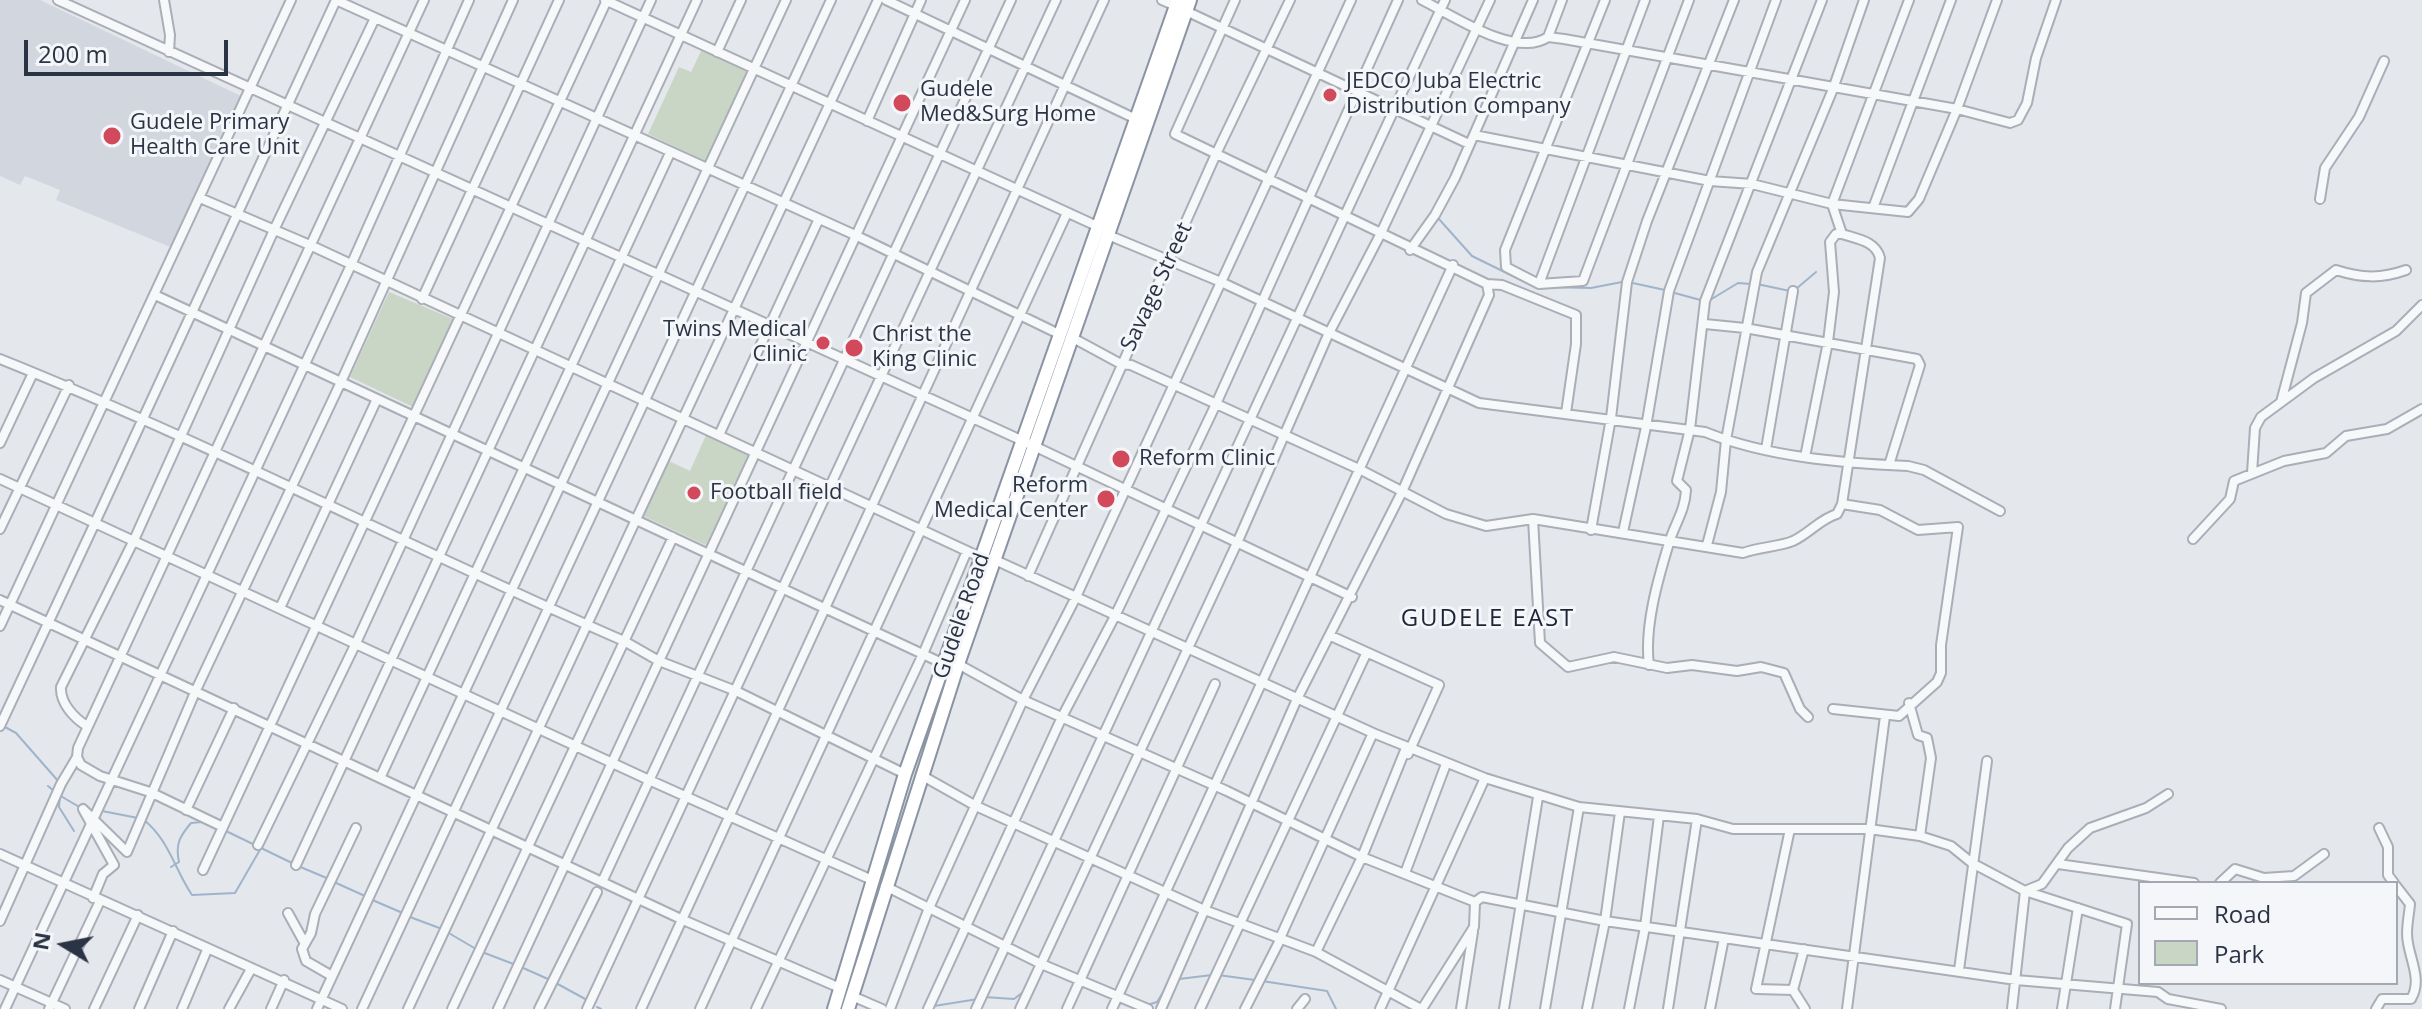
<!DOCTYPE html>
<html>
<head>
<meta charset="utf-8">
<style>
  body { margin:0 }
  #map { position:relative; width:2422px; height:1009px; overflow:hidden; background:#e4e7ec; font-family:"Open Sans",sans-serif }
  canvas { display:block }
  .legend { position:absolute; left:2138px; top:881px; width:260px; height:104px; box-sizing:border-box; background:#f4f6f9; border:2px solid #a4a8b1; margin:0; padding:10px 14px; list-style:none; font-size:24px; color:#2b3445 }
  .legend li { display:flex; align-items:center; gap:16px; height:40px }
  .legend b { width:40px; border:2px solid #a4a8b1 }
  .north { position:absolute; left:24px; top:905px; width:80px; height:80px; -webkit-text-stroke:6px #f4f6f9; paint-order:stroke; rotate:280deg; font-size:22px; font-weight:700; line-height:32px; text-align:center; color:#2b3445 }
  .north::after { content:''; display:block; margin:auto; width:28px; height:36px; background:#2b3445; clip-path:polygon(50% 0,100% 100%,50% 72%,0 100%) }
  .scale { position:absolute; left:24px; top:40px; width:204px; height:36px; box-sizing:border-box; border:4px solid #2b3445; border-top:0; padding-left:10px; font-size:24px; line-height:28px; white-space:nowrap; color:#2b3445; -webkit-text-stroke:6px #f4f6f9; paint-order:stroke }
</style>
</head>
<body>
<div id="map">
<canvas width="2422" height="1009"></canvas>
<ul class="legend">
<li><b style="height:10px;background:#f7f8fa"></b>Road</li>
<li><b style="height:22px;background:#c9d6c5"></b>Park</li>
</ul>
<div class="north">N</div>
<div class="scale">200 m</div>
</div>
<script>
const g = document.querySelector('canvas').getContext('2d');
g.lineJoin = 'round';
function fillPath(path, color) { g.fillStyle = color; g.fill(path, 'evenodd'); }
function strokePath(path, color, width, dash) { g.strokeStyle = color; g.lineWidth = width; g.lineCap = dash ? 'butt' : 'round'; g.setLineDash(dash || []); g.stroke(path); }
function write(font, color, halo, rows, align = 'center') {
  g.font = font + ' "Open Sans",sans-serif'; g.lineWidth = 6; g.setLineDash([]); g.textBaseline = 'middle'; g.strokeStyle = halo; g.fillStyle = color; for (const [text, x, y, turn = 0] of rows) {
    g.save(); g.translate(x, y); g.rotate((+turn || 0) * Math.PI / 180); g.textAlign = isNaN(turn) ? turn : align; if (halo) g.strokeText(text, 0, 0); g.fillText(text, 0, 0); g.restore();
  }
}
fillPath(new Path2D(`
  M 0,0 L 40,0 L 243,97 L 173,248 L 56,200 L 60,190 L 25,176 L 20,185 L 0,176 Z`), '#d2d6de');
fillPath(new Path2D(`
  M 703,47 L 749,68 L 706,161 L 648,134 L 679,67 L 691,72 Z
  M 389,292 L 453,319 L 415,408 L 350,377 Z
  M 707,433 L 755,454 L 712,548 L 639,514 L 667,460 L 690,471 Z`), '#c9d6c5');
strokePath(new Path2D(`
  M 1438,218 L 1472,256 L 1531,285
  M 1628,282 L 1665,290
  M 1757,284 L 1790,291
  M 1545,287 L 1591,288 L 1622,282
  M 1796,289 L 1816,272
  M 1671,292 L 1704,301
  M 1710,300 L 1738,283 L 1751,284
  M 5,727 L 16,733 L 59,782
  M 48,786 L 54,791
  M 59,795 L 81,808
  M 60,795 L 59,807 L 74,831
  M 102,811 L 138,818
  M 144,820 C 169,840 175,870 192,895 L 235,893 L 261,848
  M 226,831 L 292,863
  M 298,866 L 329,879
  M 171,867 L 179,862 C 175,844 180,836 191,823 L 202,822
  M 334,882 L 365,896
  M 370,899 L 405,914
  M 410,917 L 442,929
  M 447,932 L 476,949
  M 482,952 L 516,965
  M 1046,962 L 1069,971
  M 521,967 L 548,979
  M 1218,975 L 1255,980
  M 1179,979 L 1212,975
  M 1262,981 L 1327,991 L 1336,1009
  M 554,982 L 587,1000
  M 984,997 L 1014,999 L 1023,992
  M 1147,1005 L 1157,1002 L 1167,986
  M 934,1006 L 978,999
  M 597,1007 L 601,1009`), '#9fb4cc', 2);
const minor = new Path2D(`
  M 58,0 L 1034,446 L 1352,597
  M 164,0 L 170,35 L 169,52
  M 605,0 L 1099,227
  M 886,0 L 1136,119
  M 1162,0 L 1176,6
  M 1422,0 C 1454,16 1516,59 1548,37 L 1564,39 L 1957,109 L 2010,123 L 2018,120 L 2027,103 L 2036,58 L 2056,0
  M 1605,0 L 1505,250 L 1506,267 L 1539,284 L 1583,281 L 1689,0
  M 1186,11 L 1469,144
  M 1548,37 L 1562,0
  M 717,52 L 741,0
  M 867,121 L 921,0
  M 1474,135 L 1710,181 L 1752,184 L 1832,204 L 1908,212 L 1919,199 L 1957,109 L 1997,0
  M 200,198 L 312,246 L 982,558
  M 2320,199 L 2325,168 L 2359,117 L 2384,61
  M 1873,208 L 1951,0
  M 1108,235 L 1221,282 L 1479,403 L 1705,432 C 1767,457 1841,463 1908,466 L 1924,470 L 2000,511
  M 1410,250 L 1435,215 L 1455,178 L 1533,0
  M 1487,284 L 1502,285 L 1576,315 L 1576,344 L 1566,413
  M 1539,284 L 1645,0
  M 155,295 L 944,664
  M 422,299 L 559,0
  M 1705,324 L 1745,328 L 1917,359 L 1920,365 L 1889,465
  M 1073,338 L 1121,364 L 1131,365 L 1361,470 L 1446,514 L 1486,526 L 1533,519 L 1743,553 C 1759,547 1778,547 1793,541 C 1810,533 1820,519 1837,514 L 1842,504
  M 0,359 C 212,444 415,550 624,641 L 659,661 L 736,691 L 905,774
  M 2281,402 L 2302,323 L 2306,293 L 2336,270 C 2361,278 2381,279 2406,270
  M 719,435 L 818,221
  M 0,443 L 33,373
  M 1766,449 L 1793,291
  M 1805,457 L 1828,342 L 1834,292 L 1830,242 L 1836,234 L 1842,234
  M 2252,473 L 2255,428 L 2261,417 L 2314,378 L 2396,331 L 2422,305
  M 0,479 L 649,780 L 872,880
  M 1533,519 L 1540,643 L 1568,667 L 1614,657 L 1667,668 L 1692,665 L 1737,671 L 1761,667 L 1784,673 L 1800,709 L 1808,717
  M 0,529 L 69,385
  M 1591,530 L 1611,418 L 1627,282 L 1647,221 L 1734,0
  M 1623,532 L 1646,427 L 1669,291 L 1776,0
  M 2193,539 L 2230,499 L 2234,481 L 2284,461 L 2326,453 L 2346,436 L 2387,429 L 2422,409
  M 1707,545 L 1721,492 L 1726,440 L 1757,272 L 1833,89 L 1864,0
  M 995,560 L 1373,733
  M 1028,576 L 1216,154 L 1290,0
  M 0,600 L 681,919 L 840,988
  M 280,608 L 377,399
  M 0,626 L 291,0
  M 1331,636 L 1439,685 L 1408,754
  M 958,664 L 1023,700 L 1227,791 L 1362,857 L 1475,902 L 1482,897 L 1605,921 L 1620,812
  M 1649,665 C 1644,627 1658,579 1669,543 C 1675,523 1685,511 1686,490 L 1677,481 L 1690,429 L 1705,301 L 1822,0
  M 1909,703 L 1918,735 L 1927,738 L 1931,758 L 1920,836
  M 1833,709 L 1899,716 L 1937,682 L 1941,673 L 1941,645 L 1958,527 L 1918,530 L 1880,510 L 1842,504 L 1880,258 C 1876,241 1857,239 1842,234 L 1832,204 L 1909,0
  M 0,726 C 114,485 223,242 336,0 L 855,235 L 1061,335
  M 87,726 C 74,718 60,703 61,687 L 134,540 L 274,230 L 375,18
  M 921,775 L 976,806 L 1202,909 L 1316,952 L 1421,1009
  M 381,776 L 670,153
  M 186,810 L 234,708
  M 223,827 L 150,792 L 100,776 L 81,765 L 77,757 L 78,748 L 424,0
  M 2379,828 L 2388,847 L 2388,875 L 2394,883
  M 1790,829 L 1756,989 L 1793,990
  M 258,845 L 356,643 L 651,0
  M 0,854 L 342,1009
  M 2058,864 L 2194,883
  M 296,865 L 697,0
  M 203,870 L 607,0
  M 1405,873 L 1446,764
  M 603,880 L 1011,0
  M 2220,883 L 2235,869 L 2264,878 L 2294,876 L 2324,854
  M 885,886 L 1039,963 L 1148,1009
  M 93,898 L 103,874 L 114,865 L 83,809 L 127,852 L 196,690 L 341,382 L 513,0
  M 288,913 L 304,942
  M 0,921 L 61,784 L 77,757
  M 1280,938 L 1373,733 L 1485,778 L 1579,807 L 1697,819 L 1733,829 L 1869,829 L 1920,836 L 1951,846 L 1972,863 L 2025,891 L 2127,924 L 2115,1009
  M 1804,949 L 1793,990 L 1805,1009
  M 1316,952 L 1362,857 L 1406,748
  M 1959,970 L 1987,761
  M 332,976 L 306,961 L 302,949 L 311,933 L 315,914 L 356,828
  M 0,980 L 65,1009
  M 852,996 L 882,1009
  M 5,1009 L 351,265 L 469,0
  M 49,1009 L 100,901
  M 94,1009 L 138,915
  M 139,1009 L 173,931
  M 182,1009 L 207,950
  M 229,1009 L 251,969
  M 271,1009 L 284,980
  M 317,1009 L 786,0
  M 362,1009 L 831,0
  M 408,1009 L 878,0
  M 452,1009 L 673,537
  M 498,1009 L 965,0
  M 539,1009 L 597,892
  M 587,1009 L 1056,0
  M 641,1009 L 1104,0
  M 700,1009 L 1067,213
  M 756,1009 L 923,654 L 967,551
  M 890,1009 L 929,908 L 1023,700 L 1075,599 L 1351,0
  M 928,1009 L 1062,717 L 1115,616 L 1216,404 L 1398,0
  M 976,1009 L 1445,0
  M 1020,1009 L 1237,543 L 1328,335 L 1380,235 L 1490,0
  M 1067,1009 L 1215,684
  M 1112,1009 L 1453,265
  M 1161,1009 L 1297,699 L 1402,492 L 1489,295 L 1487,284 L 1175,134 L 1235,0
  M 1200,1009 L 1366,654
  M 1245,1009 L 1280,940
  M 1297,1009 L 1305,999
  M 1380,1009 L 1485,778
  M 1422,1009 L 1474,927 L 1475,902
  M 1461,1009 L 1473,932
  M 1504,1009 L 1538,797
  M 1545,1009 L 1579,807
  M 1587,1009 L 1605,921 L 2016,980 L 2158,992 L 2168,999 L 2221,1009
  M 1629,1009 L 1645,927 L 1659,816
  M 1668,1009 L 1697,819
  M 1710,1009 L 1724,938
  M 1847,1009 L 1885,716
  M 2012,1009 L 2025,891 L 2042,884 L 2068,848 L 2090,828 L 2146,808 L 2168,794
  M 2062,1009 L 2078,908
  M 2376,1009 L 2382,999 L 2411,999 C 2422,981 2411,962 2408,943 C 2405,931 2409,917 2410,904 L 2396,886`);
const trunk = new Path2D(`
  M 834,1009 L 905,774 L 1178,0
  M 848,1009 L 958,664 L 1190,0`);
strokePath(minor, '#a9aeb7', 12);
strokePath(trunk, '#8b94a3', 16);
strokePath(minor, '#f7f8fa', 8);
strokePath(trunk, '#fff', 12);
for (const [x, y, r, color] of [
  [1330,95,8,"#d1495b"],
  [902,103,10,"#d1495b"],
  [112,136,10,"#d1495b"],
  [823,343,8,"#d1495b"],
  [854,348,10,"#d1495b"],
  [1121,459,10,"#d1495b"],
  [694,493,8,"#d1495b"],
  [1106,499,10,"#d1495b"]
]) { const dot = new Path2D(); dot.arc(x, y, r, 0, 2 * Math.PI); g.fillStyle = color; g.fill(dot); strokePath(dot, '#f4f6f9', 3); }
write('22px', '#2b3445', '#f4f6f9', [
  ["JEDCO Juba Electric",1346,82],
  ["Distribution Company",1346,107],
  ["Gudele",920,90],
  ["Med&Surg Home",920,115],
  ["Gudele Primary",130,123],
  ["Health Care Unit",130,148],
  ["Twins Medical",807,330,"right"],
  ["Clinic",807,355,"right"],
  ["Christ the",872,335],
  ["King Clinic",872,360],
  ["Reform Clinic",1139,459],
  ["Reform",1088,486,"right"],
  ["Medical Center",1088,511,"right"],
  ["Football field",710,493]
], 'left');
write('22px', '#2b3445', '#f4f6f9', [
  ["Savage Street",1157,287,-65],
  ["Gudele Road",962,616,-71]
]);
g.letterSpacing = '2px';
write('24px', '#1d2536', '#f4f6f9', [
  ["GUDELE EAST",1488,619]
]);
g.letterSpacing = '0px';
</script>
</body>
</html>
